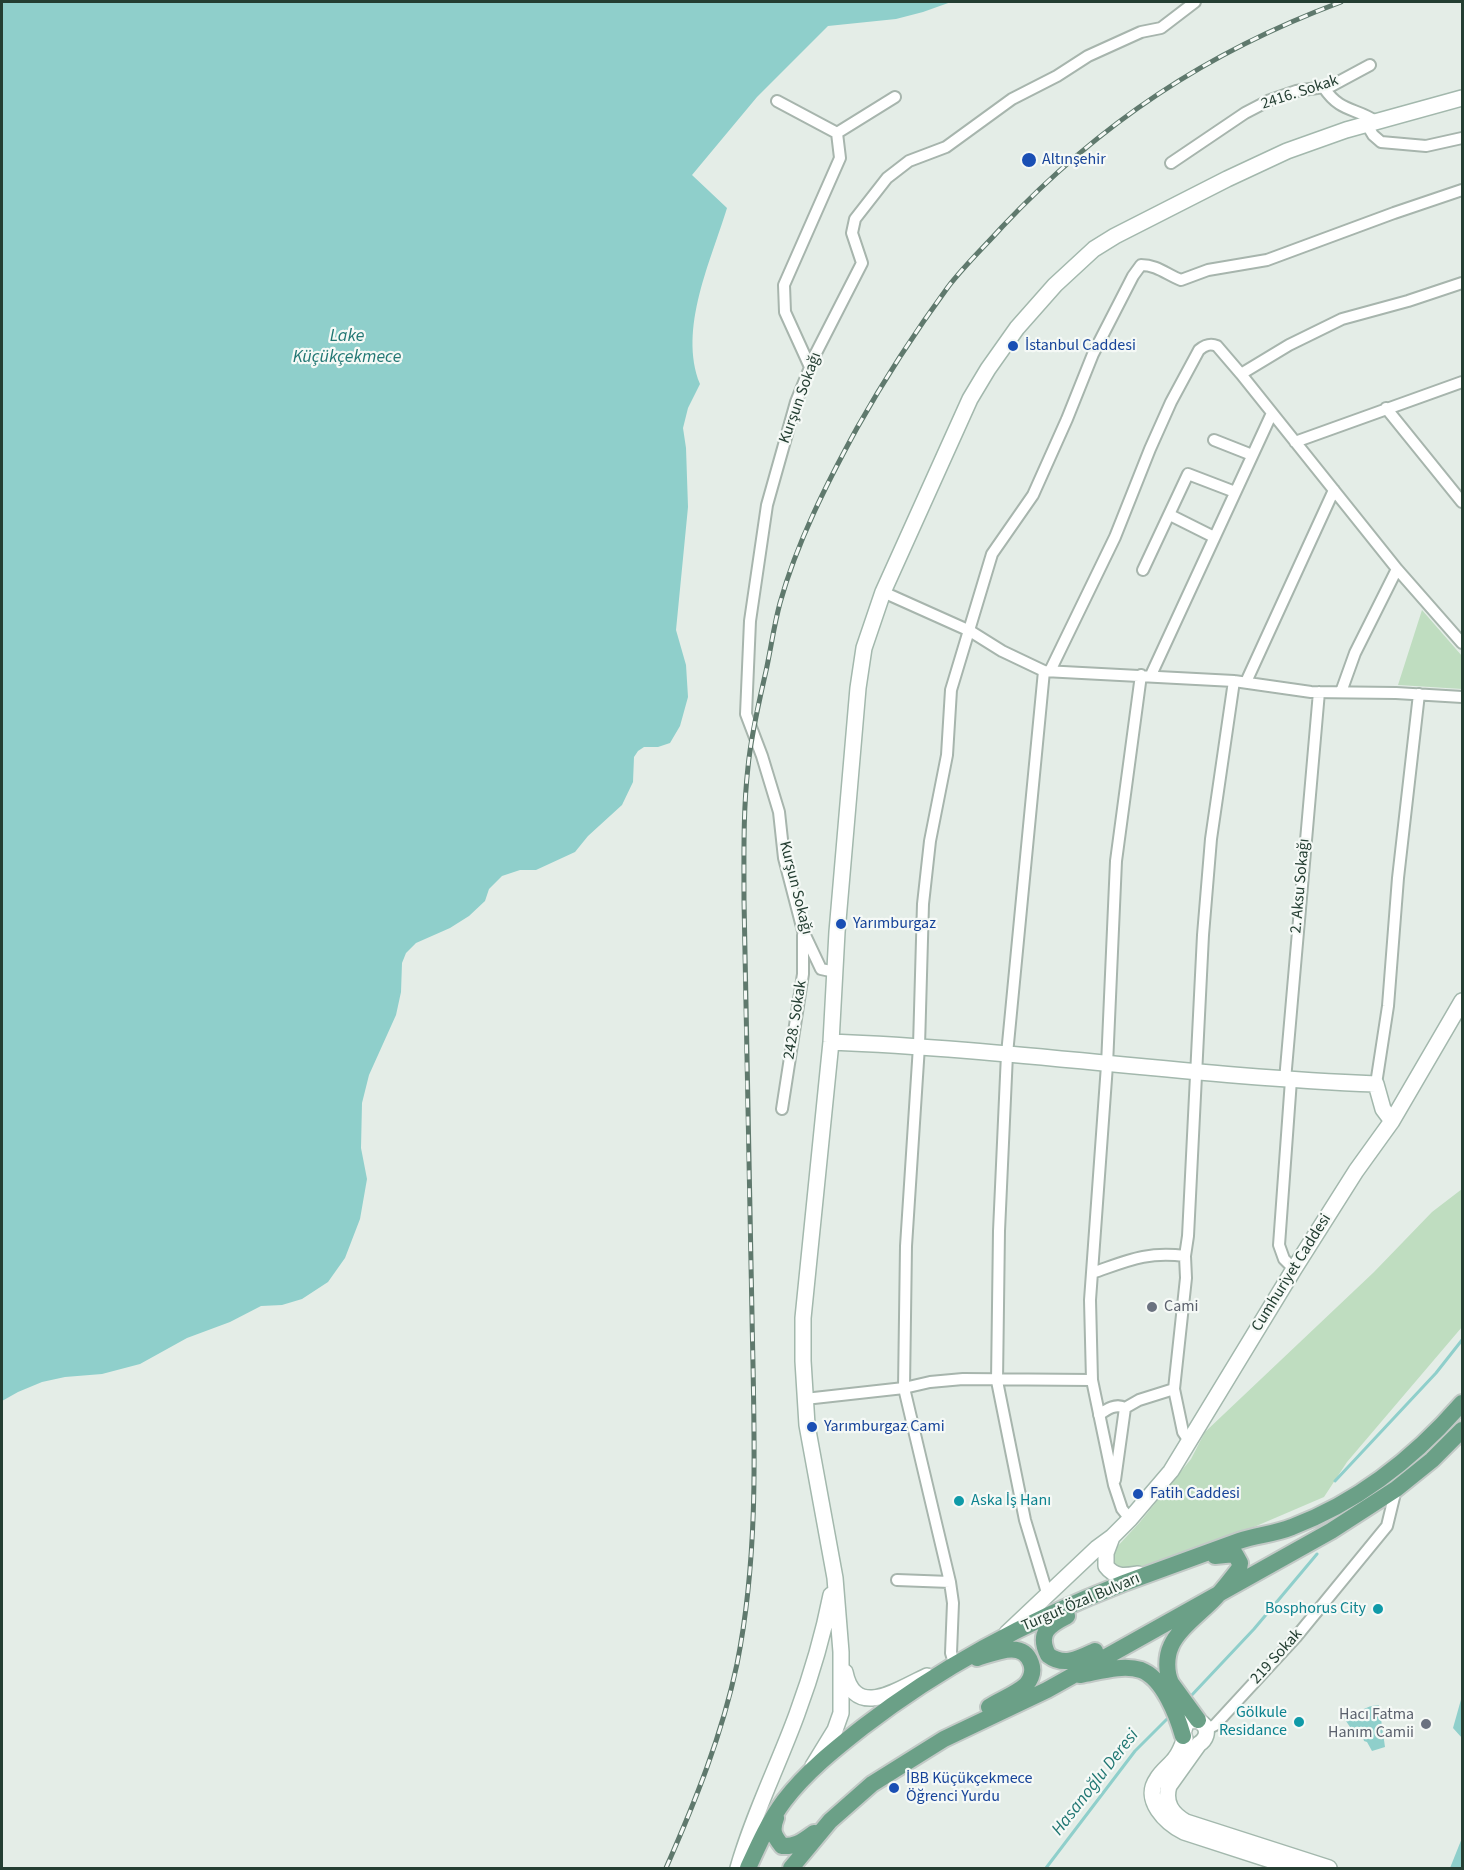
<!DOCTYPE html>
<html>
<head>
<meta charset="utf-8">
<style>
  body { margin:0 }
  #map { position:relative; width:1464px; height:1870px; overflow:hidden; background:#e4ede7; font-family:"Source Sans 3",sans-serif }
  canvas { display:block }
  .frame { position:absolute; inset:0; border:3px solid #243e32; pointer-events:none }
</style>
</head>
<body>
<div id="map">
<canvas width="1464" height="1870"></canvas>
<div class="frame"></div>
</div>
<script>
const g = document.querySelector('canvas').getContext('2d');
g.lineJoin = 'round';
function fillPath(path, color) { g.fillStyle = color; g.fill(path, 'evenodd'); }
function strokePath(path, color, width, dash) { g.strokeStyle = color; g.lineWidth = width; g.lineCap = dash ? 'butt' : 'round'; g.setLineDash(dash || []); g.stroke(path); }
function write(font, color, halo, rows, align = 'center') {
  g.font = font + ' "Source Sans 3",sans-serif'; g.lineWidth = 4.5; g.setLineDash([]); g.textBaseline = 'middle'; g.strokeStyle = halo; g.fillStyle = color; for (const [text, x, y, turn = 0] of rows) {
    g.save(); g.translate(x, y); g.rotate((+turn || 0) * Math.PI / 180); g.textAlign = isNaN(turn) ? turn : align; if (halo) g.strokeText(text, 0, 0); g.fillText(text, 0, 0); g.restore();
  }
}
fillPath(new Path2D(`
  M 1422,610 L 1462,656 L 1462,689 L 1398,685 Z
  M 1462,1189 L 1462,1327 L 1347,1462 L 1324,1497 L 1247,1530 L 1132,1570 L 1111,1566 L 1114,1550 L 1140,1522 L 1191,1459 L 1205,1432 L 1374,1272 L 1432,1212 Z`), '#bfddc0');
fillPath(new Path2D(`
  M 2,2 L 951,2 L 923,12 L 896,19 L 828,26 L 757,97 L 692,175 L 727,208 C 711,261 678,329 700,384 L 688,408 L 683,428 L 686,448 L 688,507 L 676,630 L 686,665 L 688,697 L 680,726 L 670,743 L 658,747 L 644,747 L 638,751 L 634,757 L 633,782 L 622,805 L 588,836 L 575,852 L 536,870 L 520,870 L 502,876 L 489,889 L 485,901 L 469,916 L 450,928 L 416,943 L 406,953 L 402,963 L 401,992 L 396,1015 L 369,1075 L 362,1103 L 361,1148 L 367,1179 L 360,1219 L 345,1258 L 328,1282 L 302,1299 L 282,1305 L 261,1306 L 230,1322 L 187,1338 L 140,1364 L 102,1374 L 65,1377 L 42,1382 L 18,1392 L 2,1401 Z
  M 1462,1696 L 1462,1738 L 1453,1728 Z
  M 1379,1705 L 1385,1747 L 1372,1751 L 1367,1742 L 1364,1741 L 1362,1733 L 1358,1730 L 1352,1730 L 1342,1715 C 1357,1717 1364,1705 1379,1705 Z
  M 1462,1838 L 1462,1868 L 1450,1868 Z`), '#8fcfcb');
strokePath(new Path2D(`
  M 1335,1481 L 1436,1373 L 1462,1340
  M 1190,1697 L 1254,1629 L 1317,1554
  M 1046,1868 L 1135,1751 L 1169,1717`), '#8fcfcb', 3);
const street = new Path2D(`
  M 1324,88 C 1341,113 1355,107 1377,122
  M 777,101 L 837,133 L 840,158 L 784,285 L 785,312 L 810,367
  M 1367,125 L 1373,135 L 1381,142 L 1426,146 L 1462,138
  M 837,133 L 895,97
  M 1171,163 L 1245,113 L 1270,100 L 1296,91 L 1331,86 L 1370,65
  M 1241,374 L 1289,345 L 1342,319 L 1408,301 L 1462,283
  M 1386,408 L 1462,502
  M 1214,440 L 1252,455
  M 1295,442 L 1462,382
  M 1170,515 L 1214,537
  M 1143,570 L 1188,474 L 1235,492
  M 883,592 L 970,631 L 1002,651 L 1044,671 L 1234,681 L 1311,692 L 1396,693 L 1462,697
  M 1044,671 L 1007,1054 L 999,1231 L 997,1381 L 1025,1520 L 1048,1596
  M 1050,671 L 1115,537 L 1150,449 L 1171,402 L 1199,350 C 1205,345 1210,343 1217,346 L 1241,374 L 1397,569 L 1462,643
  M 1151,675 L 1272,413
  M 1246,682 L 1334,490
  M 1341,692 L 1355,653 L 1397,569
  M 835,972 L 821,969 L 803,931 L 784,858 L 779,812 L 762,756 L 746,714 L 750,621 L 767,505 L 796,402 L 816,353 L 862,263 L 852,233 L 855,219 L 887,178 L 909,161 L 946,147 L 1012,99 L 1057,76 L 1088,56 L 1141,32 L 1161,28 L 1195,2
  M 1285,1080 L 1319,692
  M 1291,1080 L 1279,1245 L 1284,1259 L 1294,1269
  M 1376,1084 L 1388,1006 L 1398,878 L 1419,694
  M 782,1109 L 803,974 L 803,935
  M 1092,1273 C 1127,1261 1146,1251 1185,1256
  M 805,1399 L 904,1388 L 930,1382 L 963,1379 L 1092,1380
  M 1125,1408 L 1139,1400 L 1174,1389
  M 1099,1415 C 1107,1409 1116,1403 1125,1408 L 1115,1480
  M 1189,1441 L 1183,1432 L 1174,1389 L 1186,1278 L 1185,1256 L 1188,1236 L 1203,935 L 1211,839 L 1234,681
  M 1130,1519 L 1122,1509 L 1114,1485 L 1092,1380 L 1090,1300 L 1107,1065 L 1116,861 L 1141,675
  M 897,1580 L 950,1582
  M 954,1663 L 951,1653 L 953,1603 L 950,1582 L 904,1388 L 906,1246 L 919,1046 L 923,904 L 930,841 L 947,755 L 951,690 L 992,554 L 1033,495 L 1067,419 L 1093,354 L 1133,276 L 1141,265 C 1157,265 1166,274 1181,280 L 1208,270 L 1267,260 L 1394,213 L 1462,190
  M 1207,1729 L 1215,1725 L 1296,1637 L 1387,1526 L 1396,1489`);
const secondary = new Path2D(`
  M 831,1042 C 1013,1049 1194,1077 1376,1084 L 1383,1109 L 1392,1121
  M 1112,1537 L 1106,1553 L 1106,1566 C 1115,1578 1125,1576 1138,1574
  M 1007,1633 L 1097,1548 L 1112,1537 L 1130,1519 L 1171,1471 L 1294,1269 L 1356,1171 L 1392,1121 L 1462,1001
  M 845,1672 C 855,1721 900,1688 927,1676
  M 813,1766 L 835,1730 L 841,1713 L 841,1652 L 835,1578 L 807,1425 L 803,1361 L 803,1318 L 831,1042 L 837,932 L 858,688 L 864,648 L 883,592 L 970,399 L 988,369 L 1017,328 L 1055,285 L 1094,249 L 1115,236 L 1227,179 L 1287,151 L 1346,130 L 1462,98
  M 738,1868 C 753,1815 778,1766 797,1714 C 811,1676 823,1636 831,1595
  M 1295,1868 L 1184,1832 C 1166,1823 1142,1800 1157,1779 C 1162,1770 1171,1765 1176,1757 C 1180,1752 1182,1745 1185,1739 L 1183,1732 L 1187,1722 C 1204,1715 1214,1734 1199,1744 L 1169,1786 C 1164,1803 1172,1814 1186,1822 L 1329,1868`);
const primary = new Path2D(`
  M 1067,1616 C 1049,1625 1037,1633 1048,1655 C 1064,1667 1078,1659 1095,1651
  M 977,1658 C 994,1653 1023,1639 1031,1663 C 1034,1671 1031,1679 1026,1685 C 1016,1694 1000,1700 989,1707
  M 1080,1675 C 1098,1672 1122,1664 1141,1670 C 1163,1678 1177,1715 1183,1736
  M 1198,1720 L 1171,1683 C 1166,1672 1166,1657 1171,1646 C 1178,1629 1202,1612 1215,1598 C 1224,1589 1231,1579 1239,1569 L 1240,1563 L 1235,1554 L 1215,1556
  M 776,1818 C 771,1831 774,1836 782,1846 C 796,1847 803,1841 814,1833
  M 748,1868 C 758,1846 769,1821 784,1801 C 806,1772 835,1749 863,1727 C 943,1665 1031,1619 1124,1583 C 1163,1569 1201,1555 1239,1541 C 1256,1535 1275,1534 1292,1527 C 1358,1502 1416,1456 1462,1403
  M 791,1868 L 830,1821 L 872,1784 L 944,1739 L 1047,1690 L 1331,1531 L 1396,1489 L 1432,1460 L 1462,1430`);
strokePath(street, '#a7b5ad', 14);
strokePath(secondary, '#a3b8ad', 18);
strokePath(primary, '#c2c9c6', 20);
strokePath(street, '#fff', 10);
strokePath(secondary, '#fff', 15);
strokePath(primary, '#6ba087', 16);
const rail = new Path2D(`
  M 666,1868 C 695,1802 722,1735 737,1664 C 760,1549 754,1431 752,1315 C 749,1176 746,1038 744,900 C 744,856 743,811 748,767 C 751,735 759,702 766,671 C 771,648 774,625 780,603 C 797,542 827,483 857,428 C 884,380 915,332 948,287 C 964,266 984,247 1002,227 C 1100,123 1207,52 1341,2`);
strokePath(rail, '#5f796d', 5);
strokePath(rail, '#f5f9f6', 3, [9]);
for (const [x, y, r, color] of [
  [1029,160,8,"#1a4fb4"],
  [1013,346,6,"#1a4fb4"],
  [841,924,6,"#1a4fb4"],
  [1152,1307,6,"#6b7280"],
  [812,1427,6,"#1a4fb4"],
  [1138,1494,6,"#1a4fb4"],
  [959,1501,6,"#0f9aa8"],
  [1378,1609,6,"#0f9aa8"],
  [1299,1722,6,"#0f9aa8"],
  [1426,1724,6,"#6b7280"],
  [894,1788,6,"#1a4fb4"]
]) { const dot = new Path2D(); dot.arc(x, y, r, 0, 2 * Math.PI); g.fillStyle = color; g.fill(dot); strokePath(dot, '#f5f9f6', 2); }
write('16px', '#243e32', '#f5f9f6', [
  ["2416. Sokak",1300,93,-18],
  ["Kurşun Sokağı",801,398,-70],
  ["2. Aksu Sokağı",1301,886,-85],
  ["Kurşun Sokağı",795,888,76],
  ["2428. Sokak",796,1020,-81],
  ["Cumhuriyet Caddesi",1292,1273,-58],
  ["Turgut Özal Bulvarı",1081,1603,-23],
  ["219 Sokak",1277,1657,-48]
]);
write('16px', '#164399', '#f5f9f6', [
  ["Altınşehir",1042,160],
  ["İstanbul Caddesi",1025,346],
  ["Yarımburgaz",853,924],
  ["Yarımburgaz Cami",824,1427],
  ["Fatih Caddesi",1150,1494],
  ["İBB Küçükçekmece",906,1779],
  ["Öğrenci Yurdu",906,1797]
], 'left');
write('16px', '#5b616d', '#f5f9f6', [
  ["Cami",1164,1307],
  ["Hacı Fatma",1414,1715,"right"],
  ["Hanım Camii",1414,1733,"right"]
], 'left');
write('16px', '#0d838f', '#f5f9f6', [
  ["Aska İş Hanı",971,1501,"left"],
  ["Bosphorus City",1366,1609],
  ["Gölkule",1287,1713],
  ["Residance",1287,1731]
], 'right');
write('italic 18px', '#217773', '#f5f9f6', [
  ["Lake",347,337],
  ["Küçükçekmece",347,358],
  ["Hasanoğlu Deresi",1096,1783,-52]
]);
</script>
</body>
</html>
